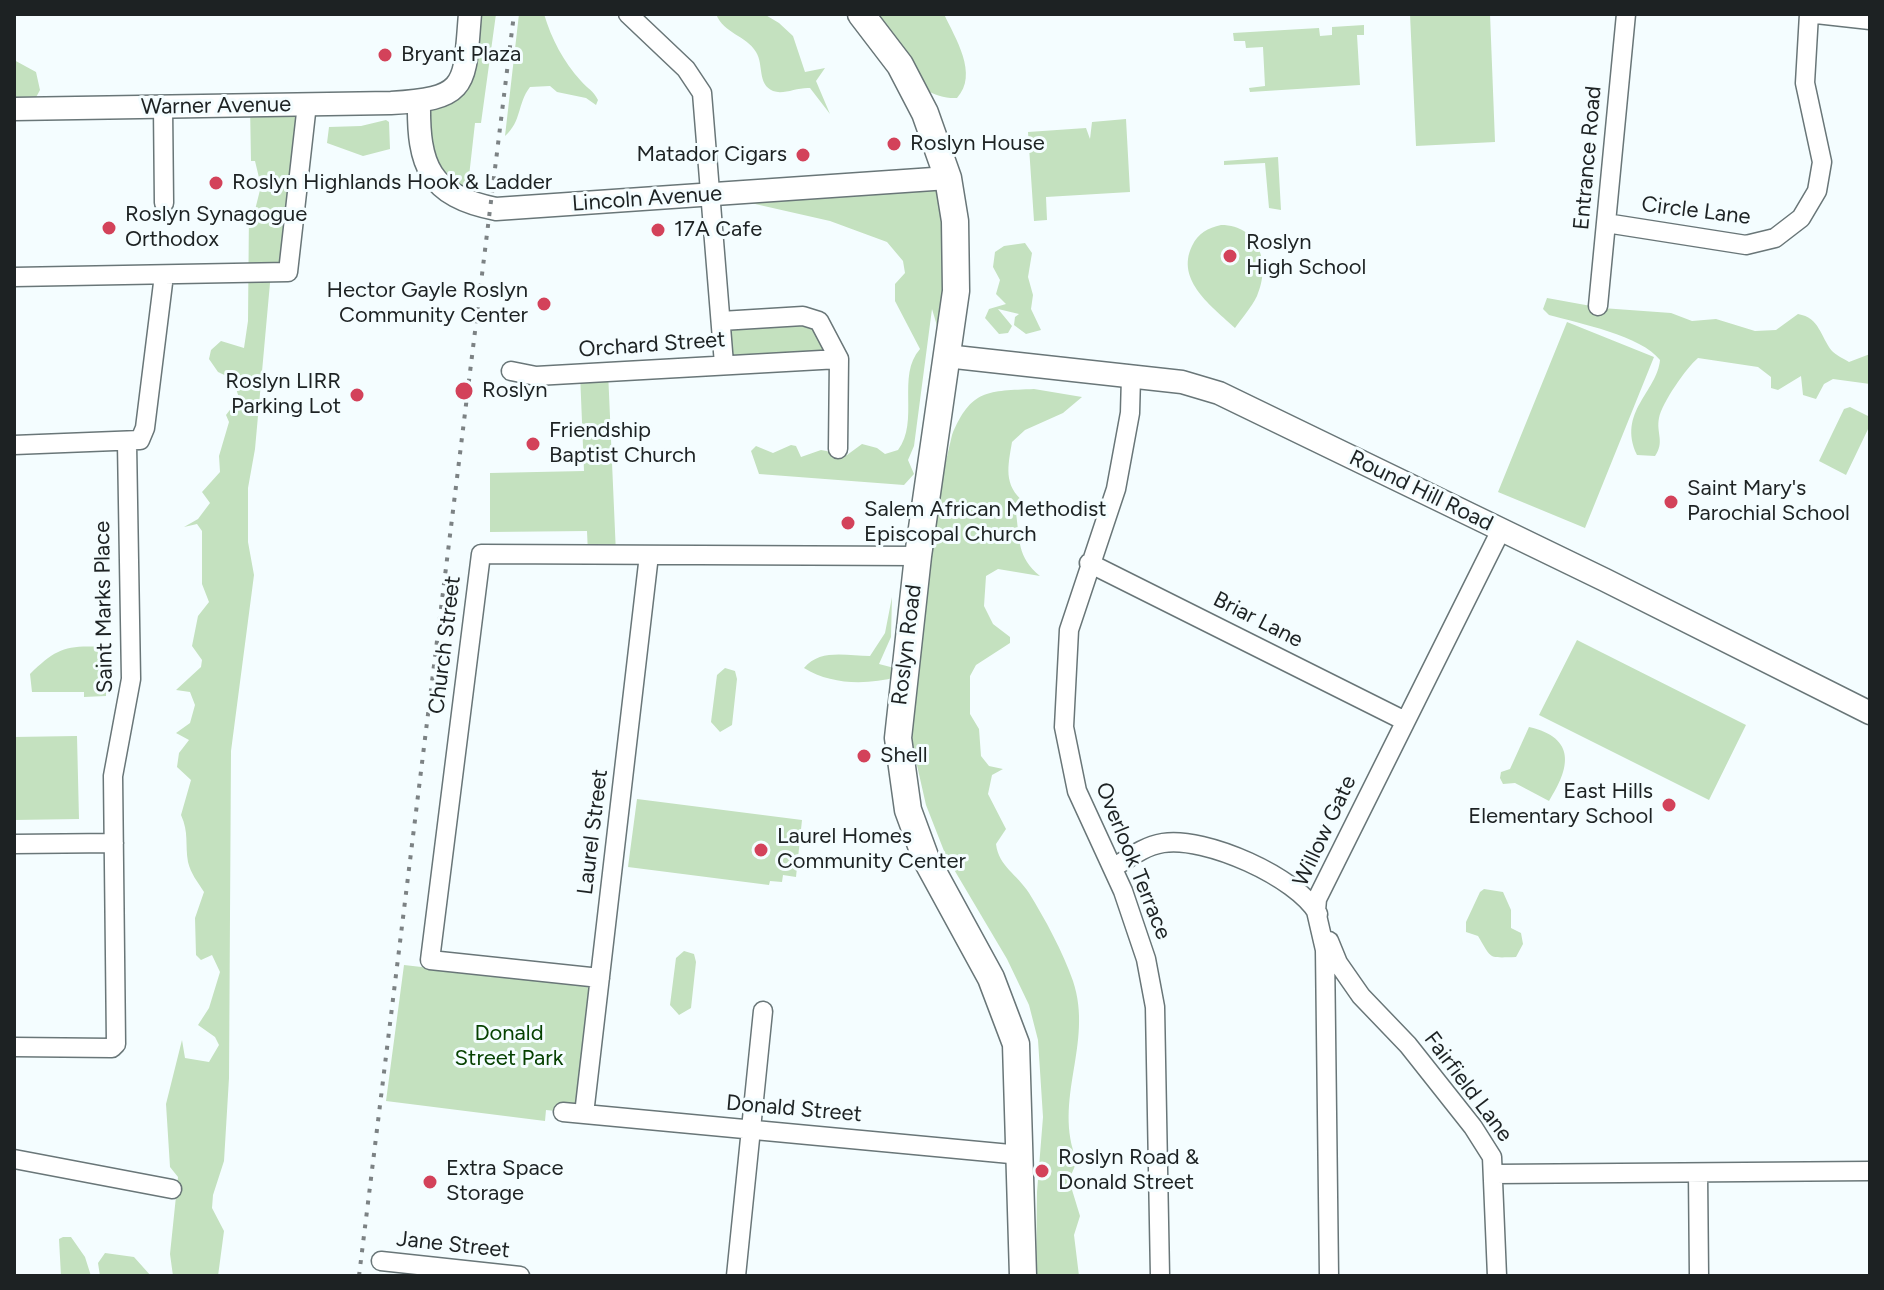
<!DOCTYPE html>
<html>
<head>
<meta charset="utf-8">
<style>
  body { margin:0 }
  #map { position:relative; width:1884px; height:1290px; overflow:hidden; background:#f4fdff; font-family:Figtree,sans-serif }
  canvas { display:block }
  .frame { position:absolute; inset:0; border:16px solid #1d2223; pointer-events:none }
</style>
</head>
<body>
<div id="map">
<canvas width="1884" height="1290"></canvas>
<div class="frame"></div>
</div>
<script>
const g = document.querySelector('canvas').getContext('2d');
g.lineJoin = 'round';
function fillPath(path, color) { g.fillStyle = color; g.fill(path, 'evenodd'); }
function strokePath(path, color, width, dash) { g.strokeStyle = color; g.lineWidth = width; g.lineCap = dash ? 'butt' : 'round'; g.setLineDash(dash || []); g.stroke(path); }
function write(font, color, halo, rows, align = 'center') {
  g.font = font + ' Figtree,sans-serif'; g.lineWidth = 6; g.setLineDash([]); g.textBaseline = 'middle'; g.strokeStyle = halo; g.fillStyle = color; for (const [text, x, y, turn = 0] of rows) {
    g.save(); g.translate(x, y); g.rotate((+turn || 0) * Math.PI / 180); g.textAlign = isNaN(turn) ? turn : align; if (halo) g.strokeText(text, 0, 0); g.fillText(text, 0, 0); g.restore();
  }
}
fillPath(new Path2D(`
  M 470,14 L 496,14 L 481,123 L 475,123 L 466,203 L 420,147 L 432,99 L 452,91 Z
  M 519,14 L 544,14 C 552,40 563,61 581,81 C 588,89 593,90 598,100 L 596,105 L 586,98 L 557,92 L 550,86 L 530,87 C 517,104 522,121 505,136 Z
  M 716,14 L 764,14 L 779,23 L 793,36 L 805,72 L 825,68 L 816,81 L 830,114 L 810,88 C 797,87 784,95 773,91 C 757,84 764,65 756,52 C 746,35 724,34 716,14 Z
  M 861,14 L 944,14 C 955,38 979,74 957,98 C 913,100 885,45 861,14 Z
  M 1410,14 L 1490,14 L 1495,142 L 1416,146 Z
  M 1364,25 L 1364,35 L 1357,35 L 1360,85 L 1250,92 L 1249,88 L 1265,86 L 1263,47 L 1246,48 L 1245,41 L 1234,41 L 1233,33 L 1319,28 L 1320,36 L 1332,35 L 1332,27 Z
  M 14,60 L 36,72 L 40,90 L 34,101 L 14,105 Z
  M 250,105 L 306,105 L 288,271 L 271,272 L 255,449 L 248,488 L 248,542 L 254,575 L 231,751 L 229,1078 L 224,1161 L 213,1195 L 212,1208 L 224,1231 L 218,1276 L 173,1276 L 170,1254 L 178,1177 L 170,1167 L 166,1104 L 182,1040 L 185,1058 L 209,1062 L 219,1045 L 215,1037 L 198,1025 L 209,1008 L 220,972 L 212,955 L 201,960 L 196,955 L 195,918 L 204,892 C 197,881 191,874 188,862 C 185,845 189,832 181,815 L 191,780 L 177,767 L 179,753 L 189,740 L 176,733 L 190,723 L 195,705 L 190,692 L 176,690 L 201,667 L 202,660 L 192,646 L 198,616 L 209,602 L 202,584 L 202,531 L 197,524 L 184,527 L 198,519 L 210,503 L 202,492 L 220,472 L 219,456 L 229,422 L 226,415 L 239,398 L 233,379 L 218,372 L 209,359 L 211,350 L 221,341 L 244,348 L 248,321 L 249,210 L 255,210 L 261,186 L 255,161 L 251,161 Z
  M 1126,119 L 1130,192 L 1046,197 L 1047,220 L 1034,221 L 1028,132 L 1086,128 L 1090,139 L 1092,122 Z
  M 386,120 L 389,122 L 390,149 L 363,156 L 327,143 L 329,127 L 361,126 Z
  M 1278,157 L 1281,210 L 1269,208 L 1265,163 L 1224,165 L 1224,161 Z
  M 948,178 L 946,356 L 932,309 L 914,446 L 908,460 L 914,474 L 904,485 L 759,474 L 751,451 L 756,446 L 773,453 L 791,445 L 796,446 L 801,457 L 821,450 L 847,455 L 862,444 L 877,448 L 885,454 L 898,450 C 920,421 896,376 920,349 L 895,301 L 895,284 L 905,273 L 903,261 L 887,242 L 830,221 L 711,194 Z
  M 1221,225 C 1260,225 1271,265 1257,296 C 1251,308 1242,318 1235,328 C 1213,307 1175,281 1192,246 C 1198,233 1208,228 1221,225 Z
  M 1025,243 L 1032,253 L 1028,277 L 1033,295 L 1031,309 L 1041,330 L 1026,334 L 1014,325 L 1015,317 L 1019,314 L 998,309 L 1012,326 L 1008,333 L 999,334 L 985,318 L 989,309 L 1006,304 L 996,294 L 1000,280 L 993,267 L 995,252 L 1004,246 Z
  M 1547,298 L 1602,308 L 1671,313 L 1692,321 L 1716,319 L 1755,331 L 1776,330 L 1798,314 C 1820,318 1820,336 1832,351 C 1836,355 1844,359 1849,362 L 1870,354 L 1870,384 L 1833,379 L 1824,384 L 1816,399 L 1803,395 L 1801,376 L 1778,390 L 1771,388 L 1771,377 L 1758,367 L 1698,358 C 1686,368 1662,403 1659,418 C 1656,433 1665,442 1655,456 L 1637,455 C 1617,412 1657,392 1660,360 C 1642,336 1578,323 1549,315 L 1543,309 Z
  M 803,316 L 839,359 L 724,364 L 721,321 Z
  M 1567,322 L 1654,357 L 1585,528 L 1498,492 Z
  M 608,371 L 616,554 L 588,554 L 587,531 L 490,532 L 490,473 L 584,471 L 580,373 Z
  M 1034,389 L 1082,397 L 1063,413 L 1025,430 L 1012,442 C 1008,466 1003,485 1024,502 L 1016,513 C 1020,541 1017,557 1040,576 L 998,569 L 986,576 L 984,606 L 993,624 L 1010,637 L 1010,643 L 976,665 L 970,676 L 970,714 L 979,729 L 981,756 L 989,766 L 1003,769 L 992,775 L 988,794 L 1006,829 L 996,844 C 999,867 1017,874 1029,893 C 1045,919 1063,952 1073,981 C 1094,1044 1052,1100 1077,1161 L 1069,1180 L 1080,1216 L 1074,1235 L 1079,1276 L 1036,1276 L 1037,1192 L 1043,1117 L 1038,1040 L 1029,1005 L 1007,959 L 946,856 L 926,805 L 897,677 C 867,685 831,685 804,668 C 820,648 848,656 870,656 L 885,633 L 892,597 L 891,637 L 879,664 L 898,669 L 952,435 C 971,389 988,391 1034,389 Z
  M 1850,407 L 1870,417 L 1870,425 L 1846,475 L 1819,461 L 1844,409 Z
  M 1577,640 L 1746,725 L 1709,800 L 1539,715 Z
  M 102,647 L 106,652 L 106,696 L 84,697 L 84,692 L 32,692 L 30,674 C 56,649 65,645 102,647 Z
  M 725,668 L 735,671 L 737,679 L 732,725 L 720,732 L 711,722 L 717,675 Z
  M 1529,727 C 1577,738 1570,768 1549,801 L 1515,783 L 1503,784 L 1500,778 L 1501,772 L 1510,769 Z
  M 77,736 L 79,819 L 14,820 L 14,737 Z
  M 637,799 L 802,820 L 796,877 L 783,875 L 782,882 L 770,881 L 769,885 L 628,867 Z
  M 1484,889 L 1503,892 L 1511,910 L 1511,928 L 1521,933 L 1523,944 L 1516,957 C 1487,958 1492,959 1478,936 L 1466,932 L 1466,922 L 1480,892 Z
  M 684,951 L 694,954 L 696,962 L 691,1008 L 679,1015 L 670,1005 L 676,958 Z
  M 404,965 L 597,987 L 584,1114 L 546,1110 L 545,1121 L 386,1101 Z
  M 63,1237 L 71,1237 L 85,1257 L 91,1276 L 61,1276 L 59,1239 Z
  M 105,1253 L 134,1257 L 151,1276 L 100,1276 L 98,1263 Z`), '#c4e1bf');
const minor = new Path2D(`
  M 628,14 L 686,69 L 702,93 L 724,364
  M 1816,14 L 1870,20
  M 163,107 L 164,203
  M 1606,223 L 1746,245 L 1775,238 L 1801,218 L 1817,191 L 1822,162 L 1805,83 L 1809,14
  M 14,277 L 288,272 L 307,104
  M 1598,306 L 1626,14
  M 721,321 L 803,316 L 819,321 L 839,359 L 838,449
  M 511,371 L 536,376 L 839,359
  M 1131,377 L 1130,413 L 1116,489 L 1069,630 L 1064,727 L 1077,791 L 1123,891 L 1146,959 L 1155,1007 L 1160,1276
  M 14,445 L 140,440 L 145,428 L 164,275
  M 1089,563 L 1405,721
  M 14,844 L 114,843
  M 1113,868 C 1129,858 1144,846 1163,843 C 1205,836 1297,877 1318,914
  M 1329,941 L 1338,963 L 1361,996 L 1408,1045 L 1473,1127 L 1492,1157 L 1497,1276
  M 600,978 L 430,960 L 481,554 L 918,556
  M 14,1047 L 112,1048 L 116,1044 L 113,776 L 131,679 L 127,443
  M 563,1112 L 1021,1155
  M 584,1114 L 649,555
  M 14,1159 L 172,1189
  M 1698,1173 L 1699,1276
  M 1495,1174 L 1870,1171
  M 381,1261 L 520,1276
  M 736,1276 L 763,1011
  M 1329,1276 L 1325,950 L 1316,911 L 1317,899 L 1501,530`);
const tertiary = new Path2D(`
  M 419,102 C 418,165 429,196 496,209 L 948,178
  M 14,109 L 391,103 C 470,99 464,84 470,14
  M 946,356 L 1182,382 L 1219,393 L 1605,580 L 1870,713`);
const secondary = new Path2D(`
  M 861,14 L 900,65 L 925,113 L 948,178 L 955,221 L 956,291 L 918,556 L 898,738 L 908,810 L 926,859 L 991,978 L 1016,1044 L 1023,1276`);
strokePath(minor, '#697678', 21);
strokePath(tertiary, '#697678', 25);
strokePath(secondary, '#697678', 29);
strokePath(minor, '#fff', 18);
strokePath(tertiary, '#fff', 22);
strokePath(secondary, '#fff', 26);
strokePath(new Path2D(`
  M 359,1276 L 514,14`), '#7c8284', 4, [4, 8]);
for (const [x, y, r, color] of [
  [385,55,8,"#d3425a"],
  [894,144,8,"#d3425a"],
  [803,155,8,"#d3425a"],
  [216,183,8,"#d3425a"],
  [109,228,8,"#d3425a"],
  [658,230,8,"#d3425a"],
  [1230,256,8,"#d3425a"],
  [544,304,8,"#d3425a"],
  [464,391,10,"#d3425a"],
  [357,395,8,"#d3425a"],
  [533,444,8,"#d3425a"],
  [1671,502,8,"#d3425a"],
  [848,523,8,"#d3425a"],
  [864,756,8,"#d3425a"],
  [1669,805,8,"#d3425a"],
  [761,850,8,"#d3425a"],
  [1042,1171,8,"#d3425a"],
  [430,1182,8,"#d3425a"]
]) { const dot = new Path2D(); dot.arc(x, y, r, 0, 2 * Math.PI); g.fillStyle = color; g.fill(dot); strokePath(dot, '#f4fdff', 3); }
write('22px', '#1d2223', '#f4fdff', [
  ["Bryant Plaza",401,55],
  ["Roslyn House",910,144],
  ["Matador Cigars",787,155,"right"],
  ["Roslyn Highlands Hook & Ladder",232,183],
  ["Roslyn Synagogue",125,215],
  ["Orthodox",125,240],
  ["17A Cafe",674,230],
  ["Roslyn",1246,243],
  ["High School",1246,268],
  ["Hector Gayle Roslyn",528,291,"right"],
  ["Community Center",528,316,"right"],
  ["Roslyn LIRR",341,382,"right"],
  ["Parking Lot",341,407,"right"],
  ["Roslyn",482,391],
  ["Friendship",549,431],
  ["Baptist Church",549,456],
  ["Saint Mary's",1687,489],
  ["Parochial School",1687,514],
  ["Salem African Methodist",864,510],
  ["Episcopal Church",864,535],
  ["Shell",880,756],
  ["East Hills",1653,792,"right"],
  ["Elementary School",1653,817,"right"],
  ["Laurel Homes",777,837],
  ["Community Center",777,862],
  ["Roslyn Road &",1058,1158],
  ["Donald Street",1058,1183],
  ["Extra Space",446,1169],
  ["Storage",446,1194]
], 'left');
write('22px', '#1d2223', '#f4fdff', [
  ["Warner Avenue",216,106,-1],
  ["Entrance Road",1588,158,-85],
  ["Lincoln Avenue",647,199,-4],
  ["Circle Lane",1696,211,7],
  ["Orchard Street",652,345,-4],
  ["Round Hill Road",1421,491,26],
  ["Saint Marks Place",104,607,-91],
  ["Briar Lane",1258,620,27],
  ["Church Street",445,645,-83],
  ["Roslyn Road",907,645,-83],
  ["Willow Gate",1325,831,-65],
  ["Laurel Street",593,832,-83],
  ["Overlook Terrace",1133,861,68],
  ["Fairfield Lane",1468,1087,53],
  ["Donald Street",794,1109,5],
  ["Jane Street",453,1245,6]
]);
write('22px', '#064100', '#f4fdff', [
  ["Donald",509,1034],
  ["Street Park",509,1059]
]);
</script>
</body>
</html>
